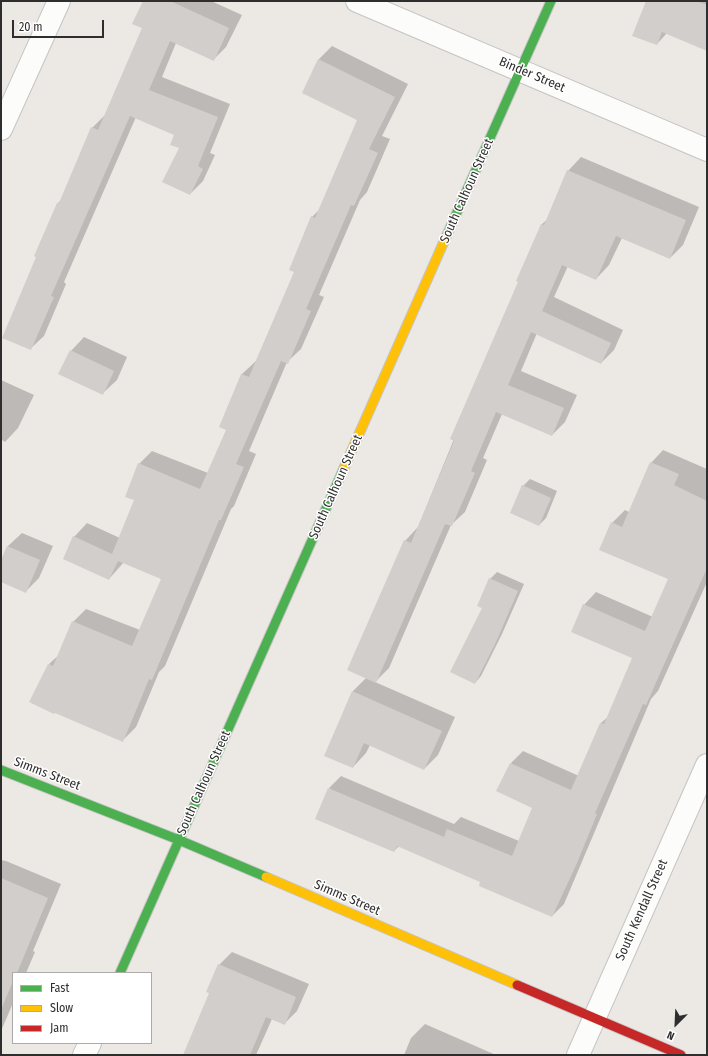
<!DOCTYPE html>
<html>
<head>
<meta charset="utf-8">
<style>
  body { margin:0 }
  #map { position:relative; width:708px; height:1056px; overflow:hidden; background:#ece8e4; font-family:"Fira Sans Condensed",sans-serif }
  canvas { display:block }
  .frame { position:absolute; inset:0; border:2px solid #2e2e2e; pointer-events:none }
  .legend { position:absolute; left:12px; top:972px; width:140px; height:72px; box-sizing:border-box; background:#fff; border:1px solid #ababab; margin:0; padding:5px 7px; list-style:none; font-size:12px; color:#2e2e2e }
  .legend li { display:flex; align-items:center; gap:8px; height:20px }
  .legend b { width:20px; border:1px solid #ababab }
  .north { position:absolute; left:656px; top:1004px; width:40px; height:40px; -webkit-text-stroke:3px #fff; paint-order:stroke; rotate:204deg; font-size:11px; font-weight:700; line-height:16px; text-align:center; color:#2e2e2e }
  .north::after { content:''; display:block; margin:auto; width:14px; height:18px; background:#2e2e2e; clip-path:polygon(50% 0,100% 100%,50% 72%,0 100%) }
  .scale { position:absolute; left:12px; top:20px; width:92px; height:18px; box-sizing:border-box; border:2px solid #2e2e2e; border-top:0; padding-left:5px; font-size:12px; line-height:14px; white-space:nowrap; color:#2e2e2e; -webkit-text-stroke:3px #fff; paint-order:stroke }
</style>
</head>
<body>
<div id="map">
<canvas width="708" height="1056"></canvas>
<div class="frame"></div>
<ul class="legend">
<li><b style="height:5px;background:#4caf50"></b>Fast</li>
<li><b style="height:5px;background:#ffc107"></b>Slow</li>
<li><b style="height:5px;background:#c62828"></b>Jam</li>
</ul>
<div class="north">N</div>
<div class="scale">20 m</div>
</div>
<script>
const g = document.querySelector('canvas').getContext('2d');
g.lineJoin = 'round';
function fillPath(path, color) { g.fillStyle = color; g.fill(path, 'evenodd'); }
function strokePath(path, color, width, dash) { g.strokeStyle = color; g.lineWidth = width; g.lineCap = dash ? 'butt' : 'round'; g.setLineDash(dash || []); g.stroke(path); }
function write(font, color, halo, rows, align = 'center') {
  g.font = font + ' "Fira Sans Condensed",sans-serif'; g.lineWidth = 3; g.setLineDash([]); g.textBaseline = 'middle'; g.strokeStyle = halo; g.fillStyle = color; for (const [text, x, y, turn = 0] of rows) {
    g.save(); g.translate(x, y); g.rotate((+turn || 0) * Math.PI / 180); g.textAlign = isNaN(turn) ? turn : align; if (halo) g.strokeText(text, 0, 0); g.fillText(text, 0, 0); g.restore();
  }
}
fillPath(new Path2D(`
  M 144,1 L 211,1 L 242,15 L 226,47 L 213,60 L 176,43 L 162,77 L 230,104 L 210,153 L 215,155 L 203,181 L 190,194 L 180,148 L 175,134 L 136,117 L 64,282 L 66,284 L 44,336 L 30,349 L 38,257 L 58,203 L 61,200 L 92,128 L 106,114 L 143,28 Z
  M 647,1 L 707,1 L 707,50 L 667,33 L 657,44 Z
  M 332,46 L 408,84 L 382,136 L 390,139 L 367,192 L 360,200 L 319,295 L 324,297 L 301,349 L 287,362 L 249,451 L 256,454 L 234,506 L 231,509 L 165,666 L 159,672 L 136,727 L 122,741 L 49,664 L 60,654 L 73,622 L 86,609 L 140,630 L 162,579 L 124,562 L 109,579 L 74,537 L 87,523 L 120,538 L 135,500 L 139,464 L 152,451 L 208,473 L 227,429 L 220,426 L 242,374 L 256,361 L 295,271 L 290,269 L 312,217 L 320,209 L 358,120 L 303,92 L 319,59 Z
  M 581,157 L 699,207 L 683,245 L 670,258 L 622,238 L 609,265 L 596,279 L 568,266 L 554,297 L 623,330 L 614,350 L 601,363 L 537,333 L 521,371 L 577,395 L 565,422 L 552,435 L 502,414 L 483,458 L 487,460 L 465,512 L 451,525 L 389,668 L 375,682 L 455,717 L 438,755 L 424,769 L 370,745 L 366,753 L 353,767 L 353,691 L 367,677 L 405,541 L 418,527 L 542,224 L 548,219 L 568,171 Z
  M 84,337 L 127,357 L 117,380 L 103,393 L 71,351 Z
  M 1,380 L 34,395 L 18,428 L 5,442 L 2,440 L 1,442 Z
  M 663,450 L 707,469 L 707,582 L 658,691 L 651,699 L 564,904 L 552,916 L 482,881 L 399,846 L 394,851 L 329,788 L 341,776 L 454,824 L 461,817 L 519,841 L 534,807 L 511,763 L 523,751 L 579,776 L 601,723 L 609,716 L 634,658 L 584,605 L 596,592 L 653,617 L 669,579 L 612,523 L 625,510 L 629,512 L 651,463 Z
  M 530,479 L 557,491 L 546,518 L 539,525 L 523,486 Z
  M 22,533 L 53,546 L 39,578 L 26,591 L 1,581 L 1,563 L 8,546 Z
  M 497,572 L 524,584 L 502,634 L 481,676 L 475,683 L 483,607 L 490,579 Z
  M 1,860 L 6,861 L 61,884 L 33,951 L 35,952 L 26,973 L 13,973 L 13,1003 L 1,1031 Z
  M 232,952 L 309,984 L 297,1011 L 284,1024 L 272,1019 L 256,1055 L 184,1055 L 210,993 L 219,965 Z
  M 425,1024 L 496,1055 L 404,1055 L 411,1038 Z`), '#0003');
fillPath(new Path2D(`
  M 143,1 L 170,1 L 229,28 L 214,61 L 170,41 L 149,90 L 218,117 L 198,166 L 203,169 L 190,195 L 162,182 L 179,148 L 170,145 L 174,135 L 130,116 L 51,296 L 54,297 L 31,350 L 2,338 L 36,257 L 34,256 L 57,203 L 59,203 L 91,127 L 98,130 L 142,28 L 132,24 Z
  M 646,1 L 696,1 L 707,5 L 707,51 L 662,32 L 657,45 L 632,36 Z
  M 318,59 L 395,97 L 369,149 L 378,153 L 354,206 L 351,205 L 306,309 L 311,311 L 288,364 L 281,361 L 236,464 L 244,467 L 221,520 L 219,520 L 152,680 L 149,679 L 123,742 L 55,713 L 54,714 L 29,702 L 48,664 L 53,666 L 72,621 L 132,646 L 161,579 L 118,561 L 109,580 L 63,559 L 73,536 L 112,554 L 134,500 L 125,497 L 138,463 L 200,489 L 226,430 L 219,427 L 241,374 L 249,377 L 294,272 L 289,270 L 311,216 L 315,218 L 357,120 L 302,93 Z
  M 567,170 L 686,220 L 670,259 L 616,236 L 596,280 L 562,265 L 542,311 L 611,343 L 601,364 L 531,332 L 508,385 L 564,408 L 552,436 L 496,412 L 471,471 L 475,473 L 452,526 L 445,524 L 376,683 L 347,670 L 404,540 L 411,543 L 454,441 L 450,439 L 518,282 L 516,281 L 541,224 L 544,225 Z
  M 70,350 L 114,371 L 103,395 L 58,374 Z
  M 650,462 L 679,474 L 674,485 L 707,501 L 707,568 L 646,705 L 643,704 L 595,813 L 597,814 L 577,863 L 552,917 L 479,886 L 480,882 L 397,846 L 394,852 L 315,819 L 328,788 L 444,837 L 447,829 L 512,856 L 532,808 L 496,791 L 510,763 L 571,790 L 600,723 L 604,724 L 632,658 L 571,632 L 583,604 L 645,631 L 668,579 L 599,550 L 611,522 L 622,527 Z
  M 522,485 L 551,498 L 539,526 L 510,513 Z
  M 7,546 L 40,560 L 26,593 L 1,582 L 1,560 Z
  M 489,578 L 518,591 L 496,642 L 475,684 L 450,672 L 482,608 L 477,606 Z
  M 352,691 L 442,731 L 424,770 L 364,743 L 353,768 L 324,756 Z
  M 1,878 L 48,898 L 17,973 L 13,973 L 13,981 L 1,1010 Z
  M 218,964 L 296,997 L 285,1025 L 266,1017 L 250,1055 L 183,1055 L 209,993 L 206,992 Z`), '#d1cecb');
const street = new Path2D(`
  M 357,1 L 707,150
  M 1,129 L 59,1
  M 84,1055 L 90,1043
  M 578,1055 L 707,765`);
const fast = new Path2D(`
  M 446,237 L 551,1
  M 1,770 L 179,840 L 266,877
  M 120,973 L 344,468`);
const slow = new Path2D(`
  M 344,468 L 446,237
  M 266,877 L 517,985`);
const jam = new Path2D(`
  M 517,985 L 681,1055`);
strokePath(street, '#c5c4c5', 24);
strokePath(fast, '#c5c4c5', 11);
strokePath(slow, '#c5c4c5', 11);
strokePath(jam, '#c5c4c5', 11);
strokePath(street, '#fcfcfb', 22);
strokePath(fast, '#4caf50', 9);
strokePath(slow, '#ffc107', 9);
strokePath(jam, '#c62828', 9);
write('13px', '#2e2e2e', '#fff', [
  ["Binder Street",532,75,23],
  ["South Calhoun Street",467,191,-66],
  ["South Calhoun Street",336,487,-66],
  ["Simms Street",47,774,21],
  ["South Calhoun Street",204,783,-66],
  ["Simms Street",347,898,23],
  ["South Kendall Street",642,910,-66]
]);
</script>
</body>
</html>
